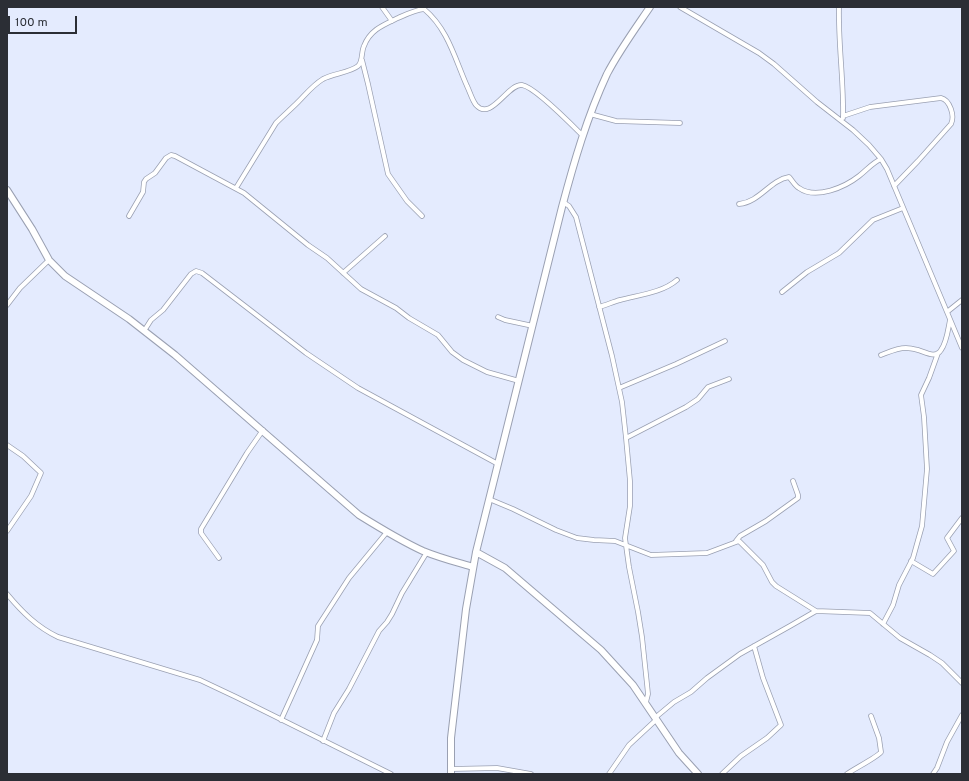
<!DOCTYPE html>
<html>
<head>
<meta charset="utf-8">
<style>
  body { margin:0 }
  #map { position:relative; width:969px; height:781px; overflow:hidden; background:#e4ebfe; font-family:Overpass,sans-serif }
  canvas { display:block }
  .frame { position:absolute; inset:0; border:8px solid #2b2e35; pointer-events:none }
  .scale { position:absolute; left:8px; top:16px; width:69px; height:18px; box-sizing:border-box; border:2px solid #2b2e35; border-top:0; padding-left:5px; font-size:12px; line-height:14px; white-space:nowrap; color:#2b2e35; -webkit-text-stroke:3px #e4ebfe; paint-order:stroke }
</style>
</head>
<body>
<div id="map">
<canvas width="969" height="781"></canvas>
<div class="frame"></div>
<div class="scale">100 m</div>
</div>
<script>
const g = document.querySelector('canvas').getContext('2d');
g.lineJoin = 'round';
function strokePath(path, color, width, dash) { g.strokeStyle = color; g.lineWidth = width; g.lineCap = dash ? 'butt' : 'round'; g.setLineDash(dash || []); g.stroke(path); }
const street = new Path2D(`
  M 382,7 L 392,21
  M 680,7 L 759,53 L 774,64 L 817,102 L 853,130 L 869,145 L 881,159 L 887,169 L 947,312
  M 839,7 C 838,44 844,81 843,118
  M 362,60 L 368,84 L 388,174 L 407,201 L 422,216
  M 590,114 L 616,121 L 680,123
  M 843,116 L 870,107 L 941,98 C 950,100 955,116 951,124 L 918,161 L 894,186
  M 236,188 L 276,123 C 283,116 291,109 298,102 C 306,94 313,85 323,79 C 332,74 351,72 358,66 C 363,62 361,52 364,46 C 370,30 383,25 398,18 C 407,14 415,10 424,9 C 448,29 455,59 467,86 C 470,92 472,100 476,105 C 491,122 508,83 522,85 C 535,87 572,125 583,136
  M 563,202 L 569,206 L 576,217 L 612,356 L 622,402 L 626,438 L 630,481 L 630,506 L 625,538 L 629,567 L 638,612 L 642,637 L 647,684 L 648,694 L 646,702
  M 739,204 C 760,202 770,180 789,177 C 792,180 795,186 799,188 C 816,200 845,187 859,176 C 867,170 872,163 881,159
  M 129,216 L 143,192 L 144,182 L 146,179 L 155,173 L 166,158 L 171,155 L 175,156 L 244,193 L 308,245 L 327,258 L 361,289 L 396,308 L 409,318 L 438,335 L 452,352 L 463,360 L 487,372 L 519,381
  M 343,273 L 385,236
  M 782,292 L 807,272 L 839,253 L 873,220 L 903,208
  M 962,300 L 947,312 L 962,348
  M 7,305 L 20,288 L 49,260
  M 599,307 C 606,305 613,302 620,300 C 638,295 662,293 677,280
  M 498,317 L 505,320 L 533,326
  M 144,331 L 151,320 L 163,310 L 191,274 L 196,271 L 202,273 L 306,353 L 358,388 L 498,464
  M 881,355 C 889,352 897,348 906,348 C 910,348 914,349 918,350 C 925,352 936,359 941,350 C 947,342 948,329 950,320
  M 619,388 L 676,364 L 725,341
  M 626,438 L 686,407 L 698,399 L 708,387 L 729,379
  M 7,445 L 23,456 L 40,472 L 41,473 L 31,496 L 7,531
  M 489,499 L 513,509 L 556,530 L 577,538 L 594,540 L 615,541 L 651,555 L 707,553 L 739,541 L 763,565 L 772,582 L 776,586 L 816,611
  M 736,541 L 740,536 L 766,521 L 798,498 L 798,495 L 793,481
  M 219,558 L 201,533 L 201,529 L 247,453 L 263,430
  M 911,561 L 933,574 L 954,551 L 947,538 L 962,518
  M 7,594 C 22,612 37,627 58,637 L 200,680 L 236,697 L 391,774
  M 883,624 L 893,605 L 899,585 L 913,558 L 922,526 L 927,469 L 924,417 L 921,395 L 929,378 L 938,353
  M 656,717 L 674,702 L 691,692 L 707,678 L 740,654 L 790,626 L 816,611 L 870,613 L 900,638 L 930,655 L 942,663 L 962,683
  M 281,720 L 317,640 L 318,626 L 349,578 L 387,532
  M 323,741 L 334,713 L 349,689 L 379,631 L 387,622 L 392,614 L 402,593 L 427,552
  M 451,769 L 497,768 L 531,774
  M 609,774 L 629,745 L 657,719
  M 722,774 L 741,756 L 767,738 L 781,725 L 763,678 L 754,646
  M 847,774 C 854,769 879,756 881,752 L 879,738 L 871,716
  M 933,774 L 937,768 L 947,742 L 962,715`);
const secondary = new Path2D(`
  M 7,190 L 32,229 L 49,260 L 65,276 L 129,319 L 175,355 L 359,515 C 380,528 401,541 423,551 C 440,558 456,562 473,567
  M 476,552 L 505,568 L 601,650 L 633,685 L 679,753 L 698,774
  M 451,774 L 451,738 L 466,609 L 476,552 L 562,207 C 574,162 587,117 607,74 C 619,51 635,29 650,7`);
strokePath(street, '#9aa0b2', 5.5);
strokePath(secondary, '#9aa0b2', 8);
strokePath(street, '#fff', 4);
strokePath(secondary, '#fff', 6);
</script>
</body>
</html>
